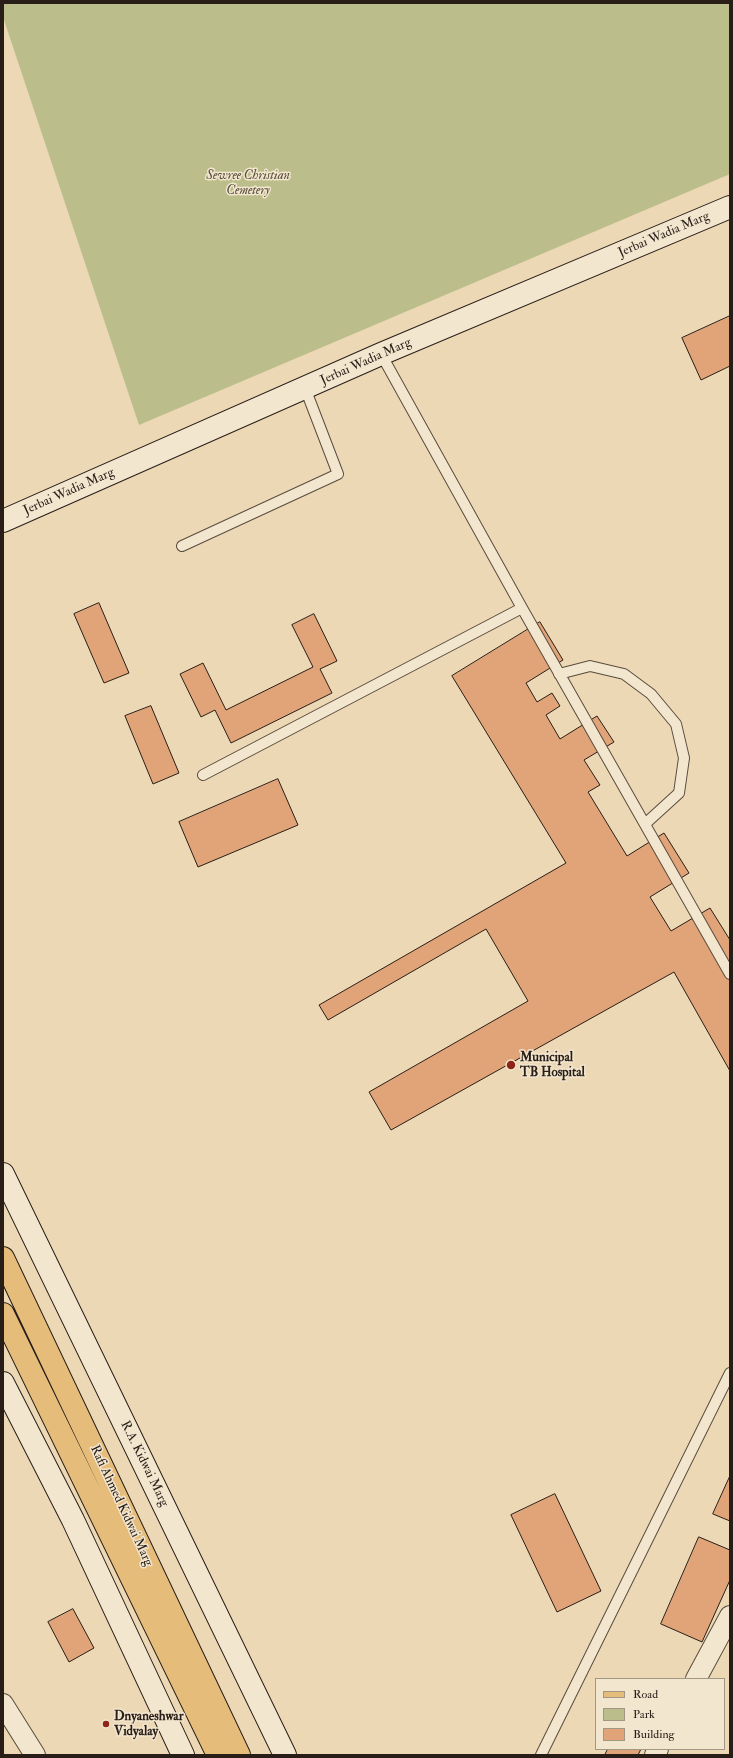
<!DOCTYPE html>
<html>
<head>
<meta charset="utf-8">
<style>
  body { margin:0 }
  #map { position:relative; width:733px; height:1758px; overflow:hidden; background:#edd8b5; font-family:"IM FELL Double Pica",serif }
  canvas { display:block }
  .frame { position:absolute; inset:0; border:4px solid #281e17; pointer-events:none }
  .legend { position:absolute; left:595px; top:1678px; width:130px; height:72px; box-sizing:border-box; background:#f3e6cf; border:1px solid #a29685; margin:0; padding:5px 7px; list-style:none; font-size:12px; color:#281e17 }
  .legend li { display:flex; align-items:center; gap:8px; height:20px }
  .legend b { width:20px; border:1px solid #a29685 }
</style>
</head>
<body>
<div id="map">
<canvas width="733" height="1758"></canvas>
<div class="frame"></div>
<ul class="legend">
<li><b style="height:5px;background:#e6bc7a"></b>Road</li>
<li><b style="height:11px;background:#bbbe8b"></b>Park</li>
<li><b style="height:11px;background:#e1a378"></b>Building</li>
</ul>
</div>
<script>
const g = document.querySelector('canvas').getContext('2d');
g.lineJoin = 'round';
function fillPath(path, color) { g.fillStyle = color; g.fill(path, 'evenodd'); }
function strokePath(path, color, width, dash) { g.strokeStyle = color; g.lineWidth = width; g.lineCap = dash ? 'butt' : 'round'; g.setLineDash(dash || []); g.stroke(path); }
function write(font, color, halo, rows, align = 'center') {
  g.font = font + ' "IM FELL Double Pica",serif'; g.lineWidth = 3; g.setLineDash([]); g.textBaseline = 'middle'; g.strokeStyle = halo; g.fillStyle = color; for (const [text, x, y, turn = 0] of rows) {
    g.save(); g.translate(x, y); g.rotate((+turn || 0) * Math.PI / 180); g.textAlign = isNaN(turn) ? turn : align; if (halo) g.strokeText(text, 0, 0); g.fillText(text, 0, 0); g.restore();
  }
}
fillPath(new Path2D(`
  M 3,3 L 730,3 L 730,174 L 139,425 L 3,17 Z`), '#bbbe8b');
const building = new Path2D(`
  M 730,316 L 730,366 L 701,380 L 682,338 Z
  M 99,603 L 129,673 L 104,683 L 74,614 Z
  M 314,614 L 337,661 L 320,669 L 332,693 L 231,743 L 215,710 L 201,717 L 180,674 L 203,663 L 226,710 L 313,667 L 292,625 Z
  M 540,622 L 563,660 L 526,683 L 537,702 L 552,693 L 560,706 L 546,715 L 560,739 L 597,716 L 614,742 L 584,760 L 600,785 L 588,792 L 627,856 L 664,833 L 689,873 L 650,897 L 671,931 L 710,908 L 730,940 L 730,1071 L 674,972 L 391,1130 L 369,1092 L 528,1001 L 486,929 L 328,1020 L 319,1005 L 566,863 L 452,676 Z
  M 151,706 L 179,773 L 153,784 L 125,716 Z
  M 278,779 L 298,825 L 198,867 L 179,822 Z
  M 730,1476 L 730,1521 L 713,1514 Z
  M 555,1494 L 601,1591 L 557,1612 L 511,1515 Z
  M 699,1537 L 730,1550 L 730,1580 L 702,1642 L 661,1624 Z
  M 73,1609 L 94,1648 L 69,1662 L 48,1622 Z
  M 608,1749 L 641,1749 L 638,1755 L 605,1755 Z`);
fillPath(building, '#e1a378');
strokePath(building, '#281e17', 1);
const lane = new Path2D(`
  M 381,354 L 522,608 L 730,974
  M 182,546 L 338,474 L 305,388
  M 559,674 L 590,666 L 624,674 L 651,694 L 676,724 L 684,758 L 679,793 L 645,824
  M 203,775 L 522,608
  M 541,1755 L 730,1373`);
const street = new Path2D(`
  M 696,1679 L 730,1616
  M 3,1704 L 35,1755
  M 655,1755 L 658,1749`);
const secondary = new Path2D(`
  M 3,521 L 381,354 L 730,207
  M 3,1174 L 285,1755
  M 3,1383 L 73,1520 L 183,1755`);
const primary = new Path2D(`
  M 3,1258 L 239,1755
  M 3,1314 L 218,1755`);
strokePath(lane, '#594c3e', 12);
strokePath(street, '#594c3e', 22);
strokePath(secondary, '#281e17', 24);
strokePath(primary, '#281e17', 24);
strokePath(lane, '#f3e6cf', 10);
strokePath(street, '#f3e6cf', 20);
strokePath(secondary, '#f3e6cf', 22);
strokePath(primary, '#e6bc7a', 22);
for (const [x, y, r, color] of [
  [511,1065,5,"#8f2418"],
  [106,1724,4,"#8f2418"]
]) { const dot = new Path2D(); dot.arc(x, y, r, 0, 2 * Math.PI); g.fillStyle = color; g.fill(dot); strokePath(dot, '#f3e6cf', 1.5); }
write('italic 13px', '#544e3a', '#f3e6cf', [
  ["Sewree Christian",248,176],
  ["Cemetery",248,191]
]);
write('13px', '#281e17', '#f3e6cf', [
  ["Jerbai Wadia Marg",664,235,-23],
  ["Jerbai Wadia Marg",366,362,-24],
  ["Jerbai Wadia Marg",69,492,-24],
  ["R.A. Kidwai Marg",144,1464,64],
  ["Rafi Ahmed Kidwai Marg",121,1506,65]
]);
write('bold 13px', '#281e17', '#f3e6cf', [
  ["Municipal",520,1058],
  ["TB Hospital",520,1073],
  ["Dnyaneshwar",114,1717],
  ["Vidyalay",114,1732]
], 'left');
</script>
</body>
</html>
